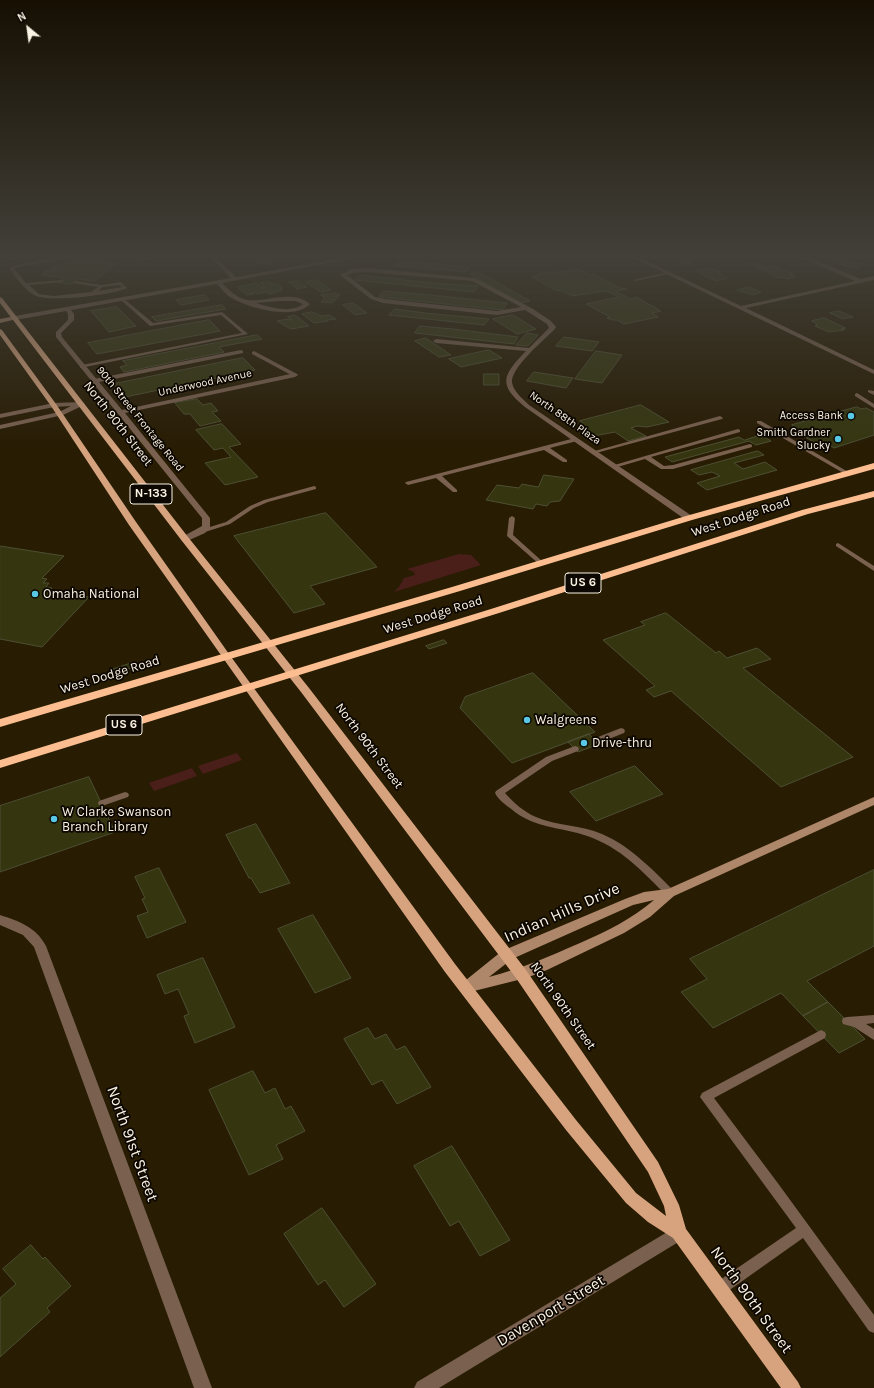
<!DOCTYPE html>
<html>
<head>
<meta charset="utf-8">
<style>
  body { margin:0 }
  #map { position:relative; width:874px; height:1388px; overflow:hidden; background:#281c03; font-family:Karla,sans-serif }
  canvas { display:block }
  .north { position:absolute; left:8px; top:8px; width:40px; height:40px; -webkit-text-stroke:3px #0c0701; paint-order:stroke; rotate:331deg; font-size:11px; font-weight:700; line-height:16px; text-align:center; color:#faf2e3 }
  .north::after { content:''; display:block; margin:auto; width:14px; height:18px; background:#faf2e3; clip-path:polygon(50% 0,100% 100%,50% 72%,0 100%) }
</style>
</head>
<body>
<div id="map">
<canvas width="874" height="1388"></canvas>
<div class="north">N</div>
</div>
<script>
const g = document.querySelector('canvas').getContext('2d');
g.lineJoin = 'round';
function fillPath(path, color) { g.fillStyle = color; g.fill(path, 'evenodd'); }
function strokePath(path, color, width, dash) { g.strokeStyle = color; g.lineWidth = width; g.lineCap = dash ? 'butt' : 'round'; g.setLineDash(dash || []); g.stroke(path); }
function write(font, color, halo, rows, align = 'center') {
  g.font = font + ' Karla,sans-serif'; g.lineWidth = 3.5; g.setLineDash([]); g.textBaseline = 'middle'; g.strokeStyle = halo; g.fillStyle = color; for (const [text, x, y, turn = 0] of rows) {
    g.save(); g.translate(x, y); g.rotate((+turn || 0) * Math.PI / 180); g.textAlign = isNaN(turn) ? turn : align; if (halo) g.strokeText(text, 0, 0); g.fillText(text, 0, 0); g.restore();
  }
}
fillPath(new Path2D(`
  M 459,554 L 471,555 L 481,565 L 394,592 L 399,587 L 404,578 L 415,575 L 414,572 L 407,569 Z
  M 237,753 L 242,760 L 203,774 L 198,766 Z
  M 192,768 L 197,776 L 154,791 L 149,783 Z`), '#4a1f19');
const building = new Path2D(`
  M 0,255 L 36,255 L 4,261 Z
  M 145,255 L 153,255 L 156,258 L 138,261 L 133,257 Z
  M 240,255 L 265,255 L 274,262 L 262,264 L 252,258 L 246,260 Z
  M 692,256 L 699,259 L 688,261 L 692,262 L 684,264 L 672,258 Z
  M 835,256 L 846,259 L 844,260 L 863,264 L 857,268 L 842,265 L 837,263 L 839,262 L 829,260 Z
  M 92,257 L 106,259 L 102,262 L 118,263 L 94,281 L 79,279 L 72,284 L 58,283 L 66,278 L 41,275 L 48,271 L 45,271 L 58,265 L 64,265 L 73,260 L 87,261 Z
  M 398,261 L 443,264 L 469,267 L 466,272 L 394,266 Z
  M 755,262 L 764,267 L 775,266 L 794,274 L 790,275 L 795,277 L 787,279 L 782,277 L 777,278 L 767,272 L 769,272 L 747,264 Z
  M 710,268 L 720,272 L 718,273 L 727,278 L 716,281 L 695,271 Z
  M 578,269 L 590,275 L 593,274 L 620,288 L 627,289 L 616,291 L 630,299 L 636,297 L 661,311 L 652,313 L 658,317 L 624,324 L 617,320 L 612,320 L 607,318 L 610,317 L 586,304 L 619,297 L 606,291 L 572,296 L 561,290 L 557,291 L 532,277 L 540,275 L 537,274 L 548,272 L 550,273 L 562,271 L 563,272 Z
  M 479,272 L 530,301 L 520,303 L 470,274 Z
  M 360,275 L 432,283 L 478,286 L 474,292 L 355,280 Z
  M 316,280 L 324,284 L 331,290 L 321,292 L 305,282 Z
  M 298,281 L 307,287 L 297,289 L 289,282 Z
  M 269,282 L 274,285 L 277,284 L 282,288 L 280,289 L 282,290 L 269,294 L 267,292 L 257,294 L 255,292 L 252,293 L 254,294 L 247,295 L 237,287 L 256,283 L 261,287 L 265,287 L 260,283 Z
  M 750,287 L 761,292 L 753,295 L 737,290 Z
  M 384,291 L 431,295 L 507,303 L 503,310 L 379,297 Z
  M 335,293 L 340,295 L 332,303 L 321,302 L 325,298 L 321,295 Z
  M 205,295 L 209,300 L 181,305 L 176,300 Z
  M 353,303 L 367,313 L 355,315 L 343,305 Z
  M 222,305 L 226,309 L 156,321 L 152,317 Z
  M 117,307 L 136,326 L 109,332 L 91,311 Z
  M 395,309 L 425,313 L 489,319 L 484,325 L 389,315 Z
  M 839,311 L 853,317 L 843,319 L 830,313 Z
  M 312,312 L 322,316 L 330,315 L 336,319 L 327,320 L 328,321 L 314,323 L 302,314 Z
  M 295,315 L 309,326 L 291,329 L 277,321 L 288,319 L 292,320 L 288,317 Z
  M 513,315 L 536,329 L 517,334 L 493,319 Z
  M 824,318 L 846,328 L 841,329 L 844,330 L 829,332 L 815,326 L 818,325 L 812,321 Z
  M 209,320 L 220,331 L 97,354 L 88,343 Z
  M 420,326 L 453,329 L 518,337 L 514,344 L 415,333 Z
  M 527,333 L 538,335 L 528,346 L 516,345 Z
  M 257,335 L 262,339 L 219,347 L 224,352 L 124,372 L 120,367 L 127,365 L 123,361 Z
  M 564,337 L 599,342 L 592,351 L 556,346 Z
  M 426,338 L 451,355 L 439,357 L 415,341 Z
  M 489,350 L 502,358 L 461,367 L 449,359 Z
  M 596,351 L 622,355 L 602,383 L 575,379 Z
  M 243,358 L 255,370 L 125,397 L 114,384 Z
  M 534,372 L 573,378 L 566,388 L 527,381 Z
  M 484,374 L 499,374 L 499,385 L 484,385 Z
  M 197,399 L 203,405 L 211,403 L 218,411 L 212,412 L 221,421 L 200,426 L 190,414 L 184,414 L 175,403 Z
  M 641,405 L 669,422 L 647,427 L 637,426 L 631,428 L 646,436 L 628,441 L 615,432 L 599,435 L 594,435 L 579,425 L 583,423 L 580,421 Z
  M 857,407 L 861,409 L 866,408 L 874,412 L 874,435 L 834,448 L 829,445 L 823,447 L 792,430 L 797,428 L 792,425 Z
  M 222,424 L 241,444 L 229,447 L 258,477 L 225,485 L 205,463 L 231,457 L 223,448 L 214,450 L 196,430 Z
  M 761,435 L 771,441 L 756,445 L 749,441 L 672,462 L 665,457 L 739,437 L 744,440 Z
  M 758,451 L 764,455 L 734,463 L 743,469 L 765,462 L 777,470 L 707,490 L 697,483 L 720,476 L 712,472 L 699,475 L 691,470 Z
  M 544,475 L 574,479 L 560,501 L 550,502 L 547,506 L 536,504 L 533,509 L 486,500 L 497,485 L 519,488 L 522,484 L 538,487 Z
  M 326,513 L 377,567 L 310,586 L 325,604 L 294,613 L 234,536 Z
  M 0,546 L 64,556 L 42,578 L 47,579 L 43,583 L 49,583 L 46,587 L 52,588 L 49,590 L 89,597 L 42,647 L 0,639 Z
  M 666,613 L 716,653 L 719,651 L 727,658 L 757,648 L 771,659 L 743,668 L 853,757 L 781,787 L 671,691 L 654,697 L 646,690 L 655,686 L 603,640 L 645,625 L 641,622 Z
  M 444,640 L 447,643 L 429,649 L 426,646 Z
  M 132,663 L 134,667 L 113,673 L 111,670 Z
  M 533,673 L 595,732 L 512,763 L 460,708 L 465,697 Z
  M 589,734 L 599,744 L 578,752 L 568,742 Z
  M 635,766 L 663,794 L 596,821 L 570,792 Z
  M 89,777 L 115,832 L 0,872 L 0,806 Z
  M 256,824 L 290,883 L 260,893 L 251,878 L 249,878 L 226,835 Z
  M 159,868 L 186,922 L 147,938 L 137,916 L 148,912 L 142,899 L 145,898 L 135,877 Z
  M 874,870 L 874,946 L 807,981 L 828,1002 L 803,1016 L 781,993 L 713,1028 L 681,992 L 707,979 L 690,959 Z
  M 313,915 L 351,978 L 315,993 L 278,929 Z
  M 203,958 L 235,1027 L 195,1043 L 184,1016 L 189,1014 L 178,989 L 165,994 L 157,975 Z
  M 828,1002 L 865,1039 L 839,1053 L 803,1016 Z
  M 368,1028 L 375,1039 L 386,1034 L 396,1050 L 405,1046 L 431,1087 L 397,1104 L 382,1080 L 372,1085 L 344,1039 Z
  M 253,1071 L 265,1093 L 275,1088 L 285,1109 L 291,1106 L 305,1131 L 276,1145 L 283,1159 L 249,1175 L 209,1090 Z
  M 452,1146 L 510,1240 L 480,1256 L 459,1221 L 450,1226 L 414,1166 Z
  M 322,1208 L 376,1284 L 344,1307 L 325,1280 L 318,1285 L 284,1234 Z
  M 31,1245 L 43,1259 L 45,1257 L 71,1286 L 47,1308 L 50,1312 L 0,1357 L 0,1298 L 16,1284 L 3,1269 Z`);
fillPath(building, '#353610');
strokePath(building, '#4d4f33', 1);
fillPath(new Path2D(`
  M 69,255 L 81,255 L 14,268 L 26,283 L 63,280 L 63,282 L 61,282 L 29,285 L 39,294 L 54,296 L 91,292 L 98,287 L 73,283 L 73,282 L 75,281 L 102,285 L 121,282 L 127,288 C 115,295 46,303 34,295 C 24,289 16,277 9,268 L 16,265 ZM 120,285 L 122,287 L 98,291 L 103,287 Z
  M 667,272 L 669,272 L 669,274 L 635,281 L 633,280 Z
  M 123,298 L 153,323 L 222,312 L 248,334 L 80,368 L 80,366 L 82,365 L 242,333 L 221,315 L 150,326 L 121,300 L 121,299 Z
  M 241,350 L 243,351 L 243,353 L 94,383 L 91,381 L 94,379 Z
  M 254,351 L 297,374 L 298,375 L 293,376 L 252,354 L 252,352 Z
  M 868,390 L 874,391 L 874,395 L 868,392 Z
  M 857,393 L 874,404 L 874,408 L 855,396 L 855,394 Z
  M 720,416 L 723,418 L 722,419 L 596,453 L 592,453 L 591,452 Z
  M 757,421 L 761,421 L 850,473 L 847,475 L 845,474 L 757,423 Z
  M 738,429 L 740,430 L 740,432 L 651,457 L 664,466 L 673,465 L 750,444 L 752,445 L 752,447 L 673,469 L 661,469 L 645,459 L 614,468 L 611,466 Z
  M 575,438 L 577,439 L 577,441 L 550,448 L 567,460 L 567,462 L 563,462 L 544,450 L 442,476 L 457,490 L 457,492 L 453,492 L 436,478 L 408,485 L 405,483 L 406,482 Z
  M 314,486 L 316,487 L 316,489 L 268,502 L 254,508 L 230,524 L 202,533 L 199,531 L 200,530 L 226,522 L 250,506 L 264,500 Z
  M 512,516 L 515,518 L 513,535 L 543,562 L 544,563 L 543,564 L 539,564 L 507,536 L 509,518 Z
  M 838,543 L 874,566 L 874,571 L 836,546 L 836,544 Z
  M 621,728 L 624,729 L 625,731 L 624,733 L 596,744 L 592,741 L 593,739 Z
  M 575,746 L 578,747 L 579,749 L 578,751 L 552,761 L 505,793 C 514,803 524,812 536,817 C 557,826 581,825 602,834 C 630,846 652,869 673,890 L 675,893 L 673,896 L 670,897 L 667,896 C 645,874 624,851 595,839 C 566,826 536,831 510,808 C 504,804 498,799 495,793 L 496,791 L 546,757 Z
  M 125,792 L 128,793 L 129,795 L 128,797 L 102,806 L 99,805 L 98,803 L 99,801 Z
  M 874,1015 L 874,1023 L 866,1024 L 874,1029 L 874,1040 L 854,1027 L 843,1024 L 842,1021 L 843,1018 L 847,1017 Z
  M 821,1030 L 825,1032 L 826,1035 L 825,1038 L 714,1098 L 777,1182 L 874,1315 L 874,1333 L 869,1331 L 803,1238 L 724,1294 L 719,1296 L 714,1294 L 712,1289 L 714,1284 L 796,1228 L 700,1097 L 702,1093 Z`), '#79604f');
fillPath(new Path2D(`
  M 208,255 L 214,255 L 236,277 L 358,255 L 371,255 L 222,283 C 229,290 238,299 248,300 C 267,302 293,289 310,304 C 294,321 248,308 230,297 C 225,294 221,288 217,284 L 71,310 L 74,314 L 74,320 L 61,333 L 62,337 L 122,410 L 295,373 L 298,375 L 295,377 L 125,413 L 210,518 L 210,527 L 205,533 L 185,542 L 182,541 L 181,539 L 182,537 L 202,526 L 202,518 L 56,337 L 56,332 L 68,320 L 68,314 L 66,311 L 15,320 L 12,318 L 15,316 L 231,278 ZM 279,301 L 295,301 L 303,304 C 291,314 269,307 256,303 Z
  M 627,255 L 634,255 L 741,306 L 855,281 L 795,255 L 803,255 L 861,279 L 874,276 L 874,280 L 746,308 L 874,370 L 874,374 Z
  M 367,268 L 475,278 L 533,309 L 551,321 L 556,327 L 554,330 C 544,340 510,368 512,383 C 514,392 523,399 529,405 L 692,516 L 692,520 L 686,520 L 525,407 C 497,384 503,375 526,351 L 436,343 L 433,341 L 436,339 L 529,348 L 549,328 L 547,324 L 525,310 L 497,315 L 383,303 L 371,299 L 340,275 L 351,269 ZM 367,272 L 472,281 L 521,307 L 497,311 L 384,299 L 375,297 L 347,275 L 352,273 Z
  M 82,402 L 85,404 L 84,405 L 63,415 L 0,429 L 0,425 L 59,412 L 71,406 L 54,407 L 0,418 L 0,414 L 54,403 Z
  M 0,915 C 19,921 36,927 46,946 L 212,1388 L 194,1388 L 34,947 L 23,935 L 0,925 Z
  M 679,1225 L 685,1228 L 687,1233 L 685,1238 L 439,1388 L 414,1388 L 417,1382 Z`), '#79604f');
fillPath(new Path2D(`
  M 15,316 L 18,318 L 17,319 L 0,323 L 0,319 Z
  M 874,797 L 874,805 L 674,896 L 650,917 L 624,933 L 547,970 L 526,978 L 466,993 L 461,992 L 459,988 L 461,984 L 502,951 L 625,899 L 644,892 L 668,889 ZM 654,900 C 632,919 607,931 580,943 C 548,957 523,968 489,977 L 512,959 L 633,905 Z`), '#ae8669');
fillPath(new Path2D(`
  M 0,297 L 2,298 L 188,537 L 309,688 L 526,970 L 658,1162 L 679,1205 L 686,1229 L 798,1382 L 801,1388 L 781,1388 L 673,1238 L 648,1222 L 626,1203 L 566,1130 L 445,972 L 129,525 L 51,406 L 0,335 L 0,329 L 2,330 L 56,404 L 136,522 L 229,654 L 455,964 L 576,1120 L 636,1193 L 666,1216 L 664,1206 L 648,1172 L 516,978 L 301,692 L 182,541 L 0,303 Z`), '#d7a37e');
fillPath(new Path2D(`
  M 874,463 L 874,469 L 692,520 L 460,591 L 0,727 L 0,719 L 452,587 L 686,516 Z
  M 874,491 L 874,497 L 808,514 L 499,613 L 0,768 L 0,760 L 491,609 L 802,510 Z`), '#fcbe90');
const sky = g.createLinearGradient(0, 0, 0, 450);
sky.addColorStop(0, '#160f02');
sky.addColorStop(0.57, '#424039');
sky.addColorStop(1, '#42403900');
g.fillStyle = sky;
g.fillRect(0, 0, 874, 450);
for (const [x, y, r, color] of [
  [851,416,4,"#59c8e4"],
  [838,439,4,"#59c8e4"],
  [35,594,4,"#59c8e4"],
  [527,720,4,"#59c8e4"],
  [584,743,4,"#59c8e4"],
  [54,819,4,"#59c8e4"]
]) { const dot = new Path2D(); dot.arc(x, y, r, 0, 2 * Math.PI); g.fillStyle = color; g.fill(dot); strokePath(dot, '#0c0701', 1.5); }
write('11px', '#faf2e3', '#0c0701', [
  ["Underwood Avenue",205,383,-12],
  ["North 88th Plaza",565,418,35],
  ["90th Street Frontage Road",140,419,51]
]);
write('11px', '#faf2e3', '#0c0701', [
  ["Access Bank",843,416],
  ["Smith Gardner",830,433],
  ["Slucky",830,446]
], 'right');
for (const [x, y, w] of [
  [151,494,42],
  [583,583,36],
  [124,725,36]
]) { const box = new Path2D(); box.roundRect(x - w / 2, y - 10, w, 20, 3); g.fillStyle = '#0c0701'; g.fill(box); strokePath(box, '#faf2e3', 1); }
write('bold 12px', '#faf2e3', null, [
  ["N-133",151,494],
  ["US 6",583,583],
  ["US 6",124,725]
]);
write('13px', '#faf2e3', '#0c0701', [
  ["North 90th Street",118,424,52],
  ["West Dodge Road",741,517,-18],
  ["West Dodge Road",433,615,-17],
  ["West Dodge Road",110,675,-17],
  ["North 90th Street",369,746,53],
  ["North 90th Street",563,1006,55]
]);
write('13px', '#faf2e3', '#0c0701', [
  ["Omaha National",43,594],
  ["Walgreens",535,720],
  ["Drive-thru",592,743],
  ["W Clarke Swanson",62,812],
  ["Branch Library",62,827]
], 'left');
write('16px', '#faf2e3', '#0c0701', [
  ["Indian Hills Drive",562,913,-24],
  ["North 91st Street",132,1144,70],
  ["North 90th Street",751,1300,54],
  ["Davenport Street",551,1311,-31]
]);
</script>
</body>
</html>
